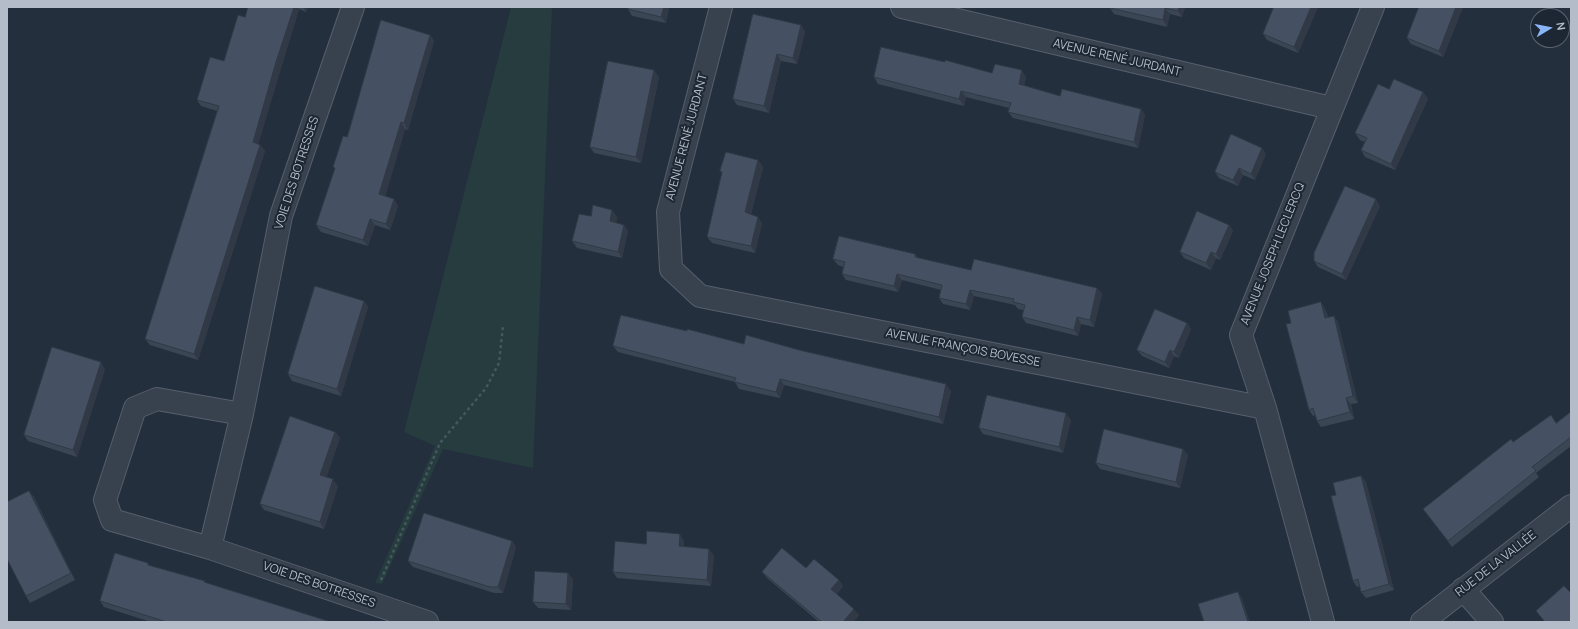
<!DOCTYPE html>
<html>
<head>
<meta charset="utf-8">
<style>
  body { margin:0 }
  #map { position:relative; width:1578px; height:629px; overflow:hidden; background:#242f3e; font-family:Manrope,sans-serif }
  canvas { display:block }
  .frame { position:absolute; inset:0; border:8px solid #b4bcc9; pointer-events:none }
  .north { position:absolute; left:1530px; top:8px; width:40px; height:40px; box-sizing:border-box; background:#1d2633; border:1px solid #59626f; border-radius:50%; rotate:80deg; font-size:11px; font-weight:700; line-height:16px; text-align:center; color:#b4bcc9 }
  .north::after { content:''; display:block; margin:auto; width:14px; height:18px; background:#8ab4f8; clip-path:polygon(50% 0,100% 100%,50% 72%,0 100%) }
</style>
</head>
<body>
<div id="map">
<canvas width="1578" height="629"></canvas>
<div class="frame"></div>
<div class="north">N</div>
</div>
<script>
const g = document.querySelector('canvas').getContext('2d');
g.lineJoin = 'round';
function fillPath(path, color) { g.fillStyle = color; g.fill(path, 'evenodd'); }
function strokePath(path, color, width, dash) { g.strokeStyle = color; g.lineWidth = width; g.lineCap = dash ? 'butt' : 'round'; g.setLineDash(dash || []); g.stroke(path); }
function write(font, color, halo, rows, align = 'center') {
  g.font = font + ' Manrope,sans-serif'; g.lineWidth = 4; g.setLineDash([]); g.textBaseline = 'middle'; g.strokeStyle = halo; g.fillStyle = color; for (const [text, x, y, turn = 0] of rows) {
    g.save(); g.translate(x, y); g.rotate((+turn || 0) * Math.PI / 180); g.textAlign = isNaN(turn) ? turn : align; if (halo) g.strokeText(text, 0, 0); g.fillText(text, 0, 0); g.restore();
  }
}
fillPath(new Path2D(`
  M 511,7 L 552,7 L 533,468 L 443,449 L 382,584 L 375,583 L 435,446 L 404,432 Z`), '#263c3f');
const minor = new Path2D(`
  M 721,7 L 668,212 L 671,269 L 700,296 L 1265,408
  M 902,7 L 1331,108
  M 242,414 L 157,399 L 135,408 L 105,500 L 112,520 L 210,548 L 427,622
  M 210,548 L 242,414 L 281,216 L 353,7
  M 1463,589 L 1492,622
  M 1323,622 L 1265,408 L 1241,335 L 1373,7
  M 1422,622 L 1571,506`);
strokePath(minor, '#565f6c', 24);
strokePath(new Path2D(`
  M 381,580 L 440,443 L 486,388 L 499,363 L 503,326`), '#44595c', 2.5, [3, 3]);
strokePath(minor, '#38414e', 22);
fillPath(new Path2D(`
  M 248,7 L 308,7 L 306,12 L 299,9 L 281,68 L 258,144 L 260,145 L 265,151 L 198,360 L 150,345 L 145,339 L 217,111 L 201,106 L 197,100 L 224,61 L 245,17 Z
  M 629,7 L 669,7 L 666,23 L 632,16 L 628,9 Z
  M 1185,7 L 1182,17 L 1170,14 L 1167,27 L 1114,14 L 1110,8 Z
  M 1274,7 L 1318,7 L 1298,53 L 1267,40 L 1263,34 Z
  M 1419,7 L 1463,7 L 1443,57 L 1411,44 L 1407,38 Z
  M 801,25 L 805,32 L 797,64 L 781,61 L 769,113 L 737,105 L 733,99 Z
  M 430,35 L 434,41 L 408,130 L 405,129 L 385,196 L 394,199 L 398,206 L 390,230 L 375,225 L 368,246 L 321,232 L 316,225 L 335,169 L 333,167 L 347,137 Z
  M 992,73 L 1026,77 L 1024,85 L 1060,96 L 1141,109 L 1145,115 L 1138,148 L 1013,118 L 1008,112 L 1009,108 L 966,97 L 964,106 L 878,84 L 874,77 Z
  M 659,77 L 641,163 L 594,153 L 590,147 Z
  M 1389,89 L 1423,92 L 1428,99 L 1395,170 L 1365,157 L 1361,150 L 1365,142 L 1360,140 L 1355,133 Z
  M 1266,154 L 1255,180 L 1243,175 L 1238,186 L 1219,178 L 1215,172 Z
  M 758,160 L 763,167 L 751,214 L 762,223 L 755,253 L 712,243 L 707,237 L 722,173 L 720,171 Z
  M 1380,206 L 1346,280 L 1318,267 L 1314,261 Z
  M 591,216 L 617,216 L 616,223 L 624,225 L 628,231 L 622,258 L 577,248 L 572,241 Z
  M 1229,225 L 1233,231 L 1220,260 L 1216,258 L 1211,270 L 1184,258 L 1180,252 Z
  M 915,254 L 918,258 L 971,270 L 1097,288 L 1102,294 L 1094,327 L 1081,324 L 1078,336 L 1026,323 L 1022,317 L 1023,310 L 1018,309 L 1015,305 L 974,296 L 970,310 L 943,304 L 939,298 L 941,290 L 902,280 L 898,292 L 846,280 L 842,274 L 843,267 L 838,265 L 833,259 Z
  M 364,301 L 368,307 L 341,396 L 292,381 L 288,374 Z
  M 1321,302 L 1325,309 L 1328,317 L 1334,316 L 1338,322 L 1358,403 L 1351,404 L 1354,419 L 1321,427 L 1317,421 L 1315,415 L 1313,416 L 1309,410 L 1291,323 Z
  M 1187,323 L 1191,329 L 1179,358 L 1174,356 L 1169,368 L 1142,356 L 1137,350 Z
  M 687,331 L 951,391 L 943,424 L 784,385 L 780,398 L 739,389 L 735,382 L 618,352 L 613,346 Z
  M 105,369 L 77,457 L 28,441 L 24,435 Z
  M 1571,412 L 1571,446 L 1536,473 L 1539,477 L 1452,547 L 1423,509 L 1556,423 Z
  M 1071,420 L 1063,453 L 983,434 L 979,428 Z
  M 335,432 L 340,438 L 326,477 L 338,486 L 324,529 L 264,510 L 260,504 Z
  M 1183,449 L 1188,455 L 1180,488 L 1100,469 L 1096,463 Z
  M 1361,476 L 1366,482 L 1394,590 L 1366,598 L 1361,592 L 1360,586 L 1357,587 L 1353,581 L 1336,495 Z
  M 29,491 L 34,497 L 75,580 L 30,603 L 26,596 Z
  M 512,541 L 516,547 L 503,593 L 494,593 L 413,567 L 408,561 Z
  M 684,541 L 684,547 L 714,555 L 711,586 L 617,578 L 613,572 L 646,544 Z
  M 150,566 L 206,583 L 331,622 L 151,622 L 104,607 L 100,601 Z
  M 806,568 L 839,580 L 843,586 L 837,594 L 859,615 L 853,622 L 819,622 L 767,578 L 762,572 Z
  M 573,579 L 571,610 L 538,608 L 533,602 Z`), '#3b4654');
fillPath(new Path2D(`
  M 294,7 L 298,7 L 299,9 L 281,68 L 257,149 L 253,142 L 276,62 Z
  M 303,7 L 308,7 L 306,12 Z
  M 664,7 L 669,7 L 666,23 L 661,17 Z
  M 1179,7 L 1185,7 L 1182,17 L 1178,11 Z
  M 1311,7 L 1318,7 L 1298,53 L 1294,47 Z
  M 1456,7 L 1463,7 L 1443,57 L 1439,51 Z
  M 1165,8 L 1170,14 L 1167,27 L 1163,20 Z
  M 801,25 L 805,32 L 797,64 L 793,58 Z
  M 430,35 L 434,41 L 408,130 L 404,123 Z
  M 777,54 L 781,61 L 769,113 L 764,106 Z
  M 654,70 L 659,77 L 641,163 L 636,157 Z
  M 1022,70 L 1026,77 L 1023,90 L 1019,84 Z
  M 961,91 L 966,97 L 964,106 L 959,99 Z
  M 1423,92 L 1428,99 L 1395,170 L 1391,164 Z
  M 1141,109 L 1145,115 L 1138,148 L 1134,142 Z
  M 401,122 L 405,129 L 384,201 L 379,194 Z
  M 260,145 L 265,151 L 198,360 L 194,354 Z
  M 1262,148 L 1266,154 L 1255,180 L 1251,174 Z
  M 758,160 L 763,167 L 750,219 L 745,212 Z
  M 1239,168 L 1243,175 L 1238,186 L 1233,180 Z
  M 394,199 L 398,206 L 390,230 L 386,224 Z
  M 1376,199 L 1380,206 L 1346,280 L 1342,274 Z
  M 612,210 L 617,216 L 615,228 L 610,221 Z
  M 758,217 L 762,223 L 755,253 L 751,246 Z
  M 370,219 L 375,225 L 368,246 L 363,240 Z
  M 624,225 L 628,231 L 622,258 L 618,252 Z
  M 1229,225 L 1233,231 L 1220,260 L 1216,254 Z
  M 1211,252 L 1216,258 L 1211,270 L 1206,263 Z
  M 897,274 L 902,280 L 898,292 L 894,286 Z
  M 1097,288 L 1102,294 L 1094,327 L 1090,320 Z
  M 970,290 L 974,296 L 970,310 L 966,304 Z
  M 364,301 L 368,307 L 341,396 L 337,389 Z
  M 1321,302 L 1325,309 L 1329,324 L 1325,318 Z
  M 1334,316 L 1338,322 L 1358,403 L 1353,396 Z
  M 1077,317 L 1081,324 L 1078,336 L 1074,330 Z
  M 1187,323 L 1191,329 L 1179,358 L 1174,352 Z
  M 1170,350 L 1174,356 L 1169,368 L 1165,362 Z
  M 101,362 L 105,369 L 77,457 L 73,450 Z
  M 780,379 L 784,385 L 780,398 L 776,392 Z
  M 946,384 L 951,391 L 943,424 L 939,417 Z
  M 1346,398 L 1351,404 L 1354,419 L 1350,412 Z
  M 1066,413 L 1071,420 L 1063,453 L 1059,447 Z
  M 335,432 L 340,438 L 325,482 L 320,475 Z
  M 1183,449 L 1188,455 L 1180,488 L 1176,482 Z
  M 1361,476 L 1366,482 L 1394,590 L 1389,584 Z
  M 333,479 L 338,486 L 324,529 L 320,522 Z
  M 29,491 L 34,497 L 75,580 L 71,573 Z
  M 680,534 L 684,541 L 683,553 L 679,546 Z
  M 512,541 L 516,547 L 503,593 L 498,587 Z
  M 709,549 L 714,555 L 711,586 L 707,580 Z
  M 568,573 L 573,579 L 571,610 L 566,604 Z
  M 839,580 L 843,586 L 836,595 L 831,589 Z
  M 1238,592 L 1242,598 L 1250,622 L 1248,622 Z
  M 854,609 L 859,615 L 853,622 L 843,622 Z`), '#303945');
const building = new Path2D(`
  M 248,7 L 294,7 L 276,62 L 253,142 L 260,145 L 194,354 L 145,339 L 219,106 L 197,100 L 210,57 L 224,61 L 238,15 L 245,17 Z
  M 629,7 L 664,7 L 661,17 L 628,9 Z
  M 1110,7 L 1179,7 L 1178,11 L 1165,8 L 1163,20 L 1110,8 Z
  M 1274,7 L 1311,7 L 1294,47 L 1263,34 Z
  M 1419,7 L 1456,7 L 1439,51 L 1407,38 Z
  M 753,14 L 801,25 L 793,58 L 777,54 L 764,106 L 733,99 Z
  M 381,20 L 430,35 L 404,123 L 401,122 L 379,194 L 394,199 L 386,224 L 370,219 L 363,240 L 316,225 L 335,168 L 333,167 L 343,136 L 347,137 Z
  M 881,47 L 945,62 L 945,60 L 992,73 L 995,64 L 1022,70 L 1019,84 L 1060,96 L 1062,89 L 1141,109 L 1134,142 L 1008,112 L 1011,103 L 961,91 L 959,99 L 874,77 Z
  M 608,61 L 654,70 L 636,157 L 590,147 Z
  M 1394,79 L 1423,92 L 1391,164 L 1361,150 L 1367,138 L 1355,133 L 1378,84 L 1389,89 Z
  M 1231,134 L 1262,148 L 1251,174 L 1239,168 L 1233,180 L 1215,172 Z
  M 726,152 L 758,160 L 745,212 L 758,217 L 751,246 L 707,237 L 722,172 L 720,171 Z
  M 1345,186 L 1376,199 L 1342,274 L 1314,261 L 1314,253 Z
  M 593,205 L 612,210 L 610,221 L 624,225 L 618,252 L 572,241 L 579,214 L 591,216 Z
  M 1197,211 L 1229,225 L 1216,254 L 1211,252 L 1206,263 L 1180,252 Z
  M 839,236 L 915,254 L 915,257 L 971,270 L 974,259 L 1097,288 L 1090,320 L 1077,317 L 1074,330 L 1022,317 L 1025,305 L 1013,302 L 1014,299 L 970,290 L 966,304 L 939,298 L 942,285 L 897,274 L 894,286 L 842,274 L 845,262 L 833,259 Z
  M 315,286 L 364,301 L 337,389 L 288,374 Z
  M 1321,302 L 1325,318 L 1334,316 L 1353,396 L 1346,398 L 1350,412 L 1317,421 L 1313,408 L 1309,410 L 1286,324 L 1291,323 L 1288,311 Z
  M 1155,309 L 1187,323 L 1174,352 L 1170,350 L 1165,362 L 1137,350 Z
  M 621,315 L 687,331 L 687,329 L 744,344 L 746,335 L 799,350 L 946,384 L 939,417 L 780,379 L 776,392 L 734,382 L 736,378 L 613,346 Z
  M 52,347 L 101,362 L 73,450 L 24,435 Z
  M 987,395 L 1066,413 L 1059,447 L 979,428 Z
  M 1571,412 L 1571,437 L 1532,467 L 1536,471 L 1448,541 L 1423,509 L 1511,439 L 1513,442 L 1551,415 L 1556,423 Z
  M 290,416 L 335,432 L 320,475 L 333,479 L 320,522 L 260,504 Z
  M 1104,429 L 1183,449 L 1176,482 L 1096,463 Z
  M 1361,476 L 1389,584 L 1361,592 L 1358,579 L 1353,581 L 1331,496 L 1336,495 L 1333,483 Z
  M 29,491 L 71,573 L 26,596 L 7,559 L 7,502 Z
  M 424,513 L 512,541 L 498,587 L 490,587 L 408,561 Z
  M 647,531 L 680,534 L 679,546 L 709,549 L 707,580 L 613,572 L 615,541 L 646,544 Z
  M 782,548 L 806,568 L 814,559 L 839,580 L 831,589 L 854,609 L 843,622 L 822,622 L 762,572 Z
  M 115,553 L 148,563 L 148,565 L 205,581 L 204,582 L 331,622 L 167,622 L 100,601 Z
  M 535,571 L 568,573 L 566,604 L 533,602 Z
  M 1564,586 L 1571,593 L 1571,622 L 1545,622 L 1536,611 Z
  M 1238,592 L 1248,622 L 1204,622 L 1198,604 Z`);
fillPath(building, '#455162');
strokePath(building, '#303945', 1);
write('12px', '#b4bcc9', '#1d2633', [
  ["AVENUE RENÉ JURDANT",1117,58,13],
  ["AVENUE RENÉ JURDANT",687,137,-75],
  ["VOIE DES BOTRESSES",297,173,-72],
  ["AVENUE JOSEPH LECLERCQ",1273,254,-68],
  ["AVENUE FRANÇOIS BOVESSE",963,348,11],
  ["RUE DE LA VALLÉE",1496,564,-38],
  ["VOIE DES BOTRESSES",319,585,19]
]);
</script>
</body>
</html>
